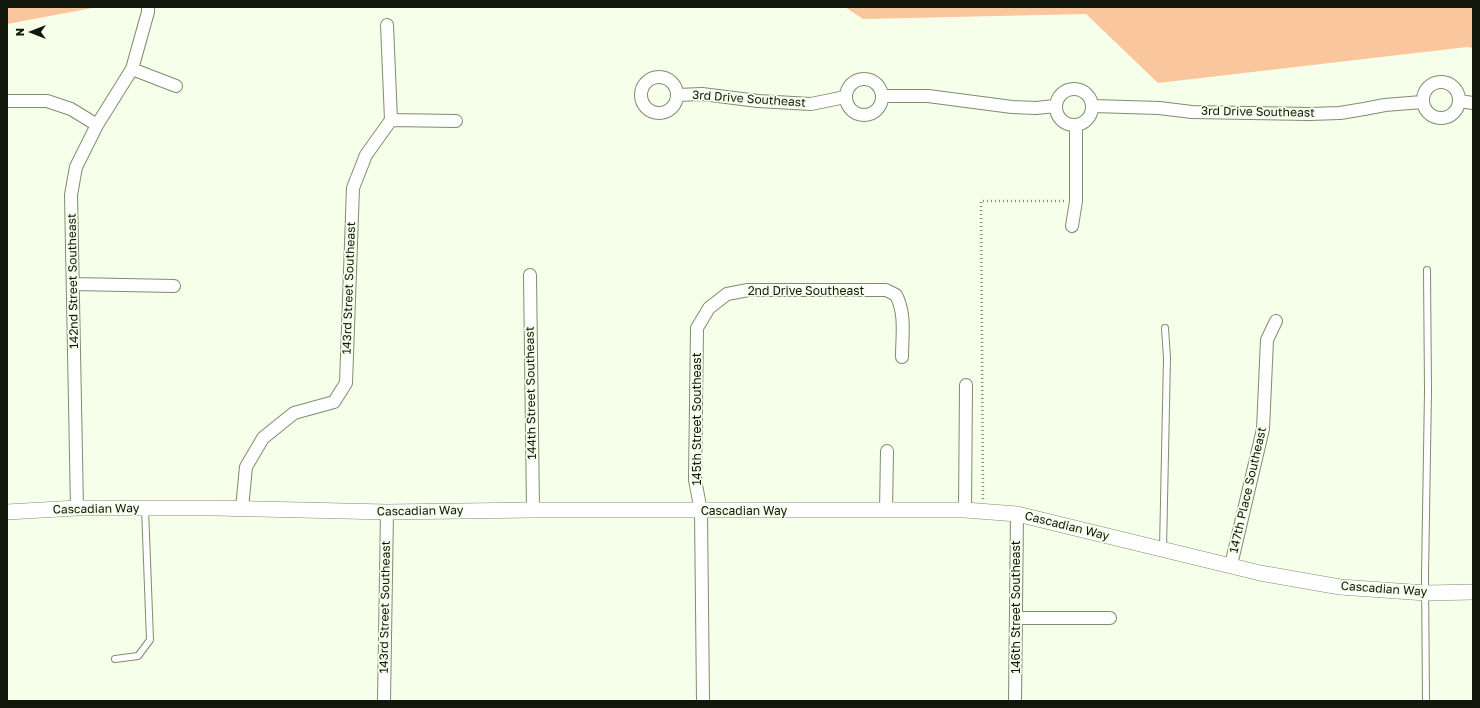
<!DOCTYPE html>
<html>
<head>
<meta charset="utf-8">
<style>
  body { margin:0 }
  #map { position:relative; width:1480px; height:708px; overflow:hidden; background:#f5ffea; font-family:"Golos Text",sans-serif }
  canvas { display:block }
  .frame { position:absolute; inset:0; border:8px solid #12170b; pointer-events:none }
  .north { position:absolute; left:12px; top:12px; width:40px; height:40px; -webkit-text-stroke:3px #f5ffea; paint-order:stroke; rotate:270deg; font-size:11px; font-weight:700; line-height:16px; text-align:center; color:#12170b }
  .north::after { content:''; display:block; margin:auto; width:14px; height:18px; background:#12170b; clip-path:polygon(50% 0,100% 100%,50% 72%,0 100%) }
</style>
</head>
<body>
<div id="map">
<canvas width="1480" height="708"></canvas>
<div class="frame"></div>
<div class="north">N</div>
</div>
<script>
const g = document.querySelector('canvas').getContext('2d');
g.lineJoin = 'round';
function fillPath(path, color) { g.fillStyle = color; g.fill(path, 'evenodd'); }
function strokePath(path, color, width, dash) { g.strokeStyle = color; g.lineWidth = width; g.lineCap = dash ? 'butt' : 'round'; g.setLineDash(dash || []); g.stroke(path); }
function write(font, color, halo, rows, align = 'center') {
  g.font = font + ' "Golos Text",sans-serif'; g.lineWidth = 3.5; g.setLineDash([]); g.textBaseline = 'middle'; g.strokeStyle = halo; g.fillStyle = color; for (const [text, x, y, turn = 0] of rows) {
    g.save(); g.translate(x, y); g.rotate((+turn || 0) * Math.PI / 180); g.textAlign = isNaN(turn) ? turn : align; if (halo) g.strokeText(text, 0, 0); g.fillText(text, 0, 0); g.restore();
  }
}
fillPath(new Path2D(`
  M 7,7 L 98,7 L 7,24 Z
  M 845,7 L 1473,7 L 1473,48 L 1467,47 L 1158,83 L 1086,14 L 863,19 Z`), '#f9c69d');
const service = new Path2D(`
  M 1163,549 L 1167,358 L 1165,328
  M 115,659 L 138,656 L 150,640 L 145,508
  M 1426,701 L 1425,575 L 1428,391 L 1427,270`);
const minor = new Path2D(`
  M 132,69 L 176,86
  M641 95a18 18 0 1 1 36 0a18 18 0 1 1-36 0Z
  M846 97a18 18 0 1 1 36 0a18 18 0 1 1-36 0Z
  M1423 100a18 18 0 1 1 36 0a18 18 0 1 1-36 0Z
  M1056 107a18 18 0 1 1 36 0a18 18 0 1 1-36 0Z
  M 677,95 L 702,94 L 758,101 L 811,104 L 845,97
  M 883,96 L 928,96 L 1012,107 L 1036,108 L 1055,106
  M 7,101 L 47,101 L 71,109 L 97,125
  M 1459,101 L 1473,103
  M 1093,106 L 1159,108 L 1192,112 L 1309,114 L 1340,113 L 1364,109 L 1385,105 L 1422,102
  M 391,120 L 456,121
  M 1072,226 L 1076,201 L 1076,125
  M 530,275 L 533,510
  M 73,284 L 174,286
  M 77,508 L 71,195 L 76,167 L 97,125 L 132,69 L 148,12 L 148,7
  M 242,508 L 246,467 L 263,438 L 294,413 L 334,402 L 346,383 L 353,188 L 366,155 L 391,120 L 387,25
  M 886,510 L 887,451
  M 965,510 L 966,385
  M 1231,565 L 1263,429 L 1267,340 L 1276,321
  M 1016,618 L 1110,618
  M 384,701 L 387,512
  M 703,701 L 701,511 L 695,480 L 697,328 L 709,308 L 727,294 L 748,290 L 886,290 L 896,295 C 906,314 902,336 902,357
  M 1015,701 L 1017,514`);
const tertiary = new Path2D(`
  M 7,512 L 77,508 L 215,508 L 387,512 L 533,510 L 965,510 L 1017,514 L 1260,573 L 1340,587 L 1426,593 L 1473,592`);
strokePath(service, '#7f8d6d', 8);
strokePath(minor, '#7f8d6d', 14);
strokePath(tertiary, '#7f8d6d', 16);
strokePath(new Path2D(`
  M 983,499 L 981,201 L 1065,201`), '#828a79', 2.5, [1, 3]);
strokePath(service, '#fff', 6);
strokePath(minor, '#fff', 12);
strokePath(tertiary, '#fff', 15);
write('12px', '#12170b', '#f5ffea', [
  ["3rd Drive Southeast",749,99,4],
  ["3rd Drive Southeast",1258,112,1],
  ["142nd Street Southeast",73,281,-91],
  ["143rd Street Southeast",349,288,-88],
  ["2nd Drive Southeast",806,291],
  ["144th Street Southeast",531,393,-91],
  ["145th Street Southeast",697,419,-90],
  ["147th Place Southeast",1248,490,-77],
  ["Cascadian Way",96,509,-1],
  ["Cascadian Way",420,511,-1],
  ["Cascadian Way",744,511],
  ["Cascadian Way",1067,526,14],
  ["Cascadian Way",1384,589,4],
  ["143rd Street Southeast",385,607,-89],
  ["146th Street Southeast",1016,607,-90]
]);
</script>
</body>
</html>
